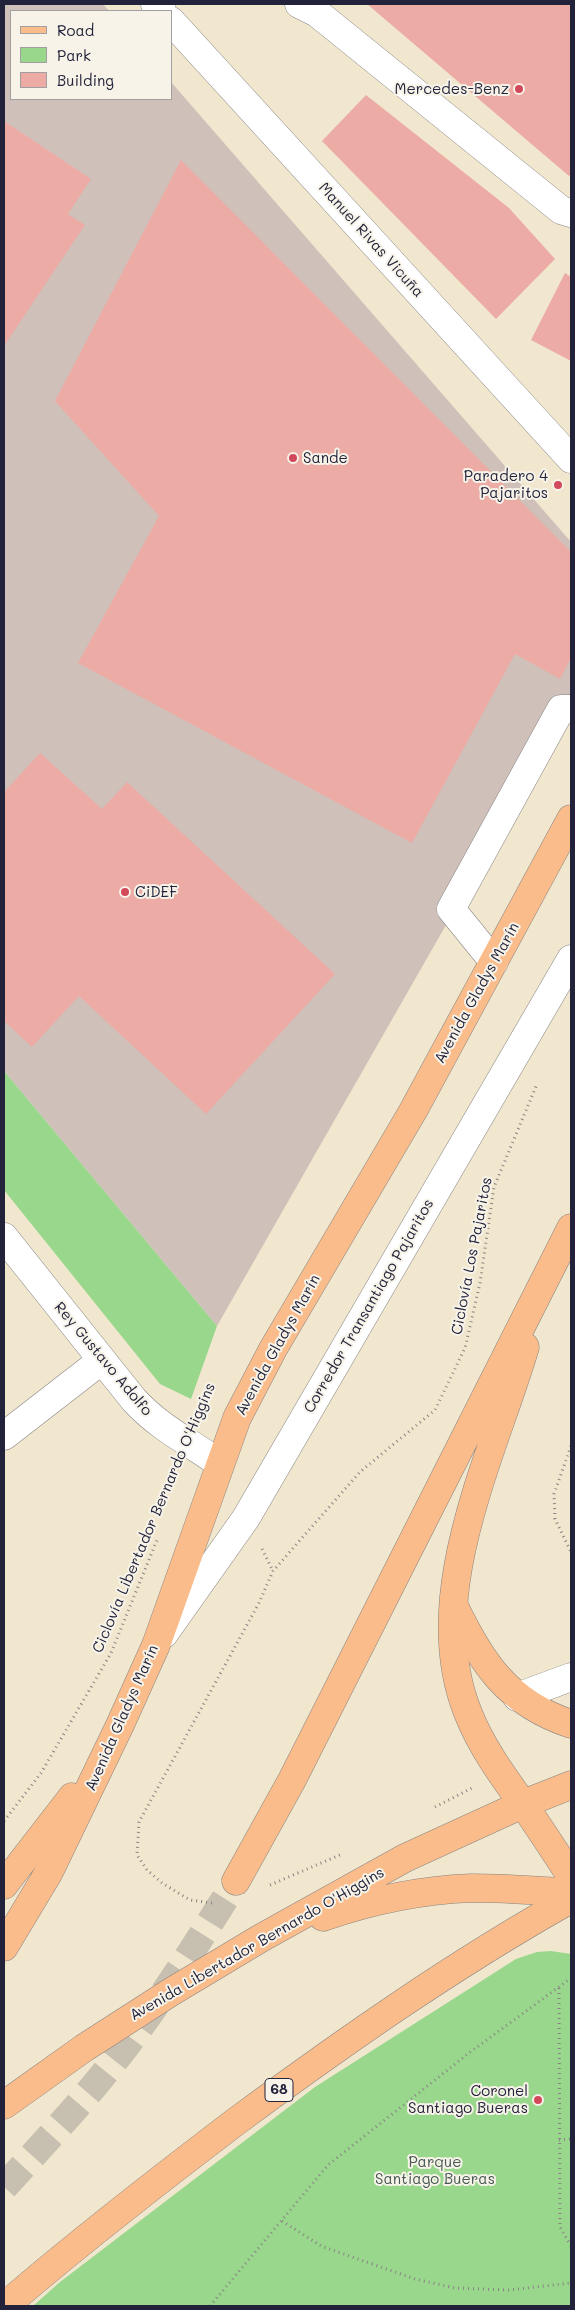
<!DOCTYPE html>
<html>
<head>
<meta charset="utf-8">
<style>
  body { margin:0 }
  #map { position:relative; width:575px; height:2310px; overflow:hidden; background:#f0e7ce; font-family:Mali,sans-serif }
  canvas { display:block }
  .frame { position:absolute; inset:0; border:5px solid #22223b; pointer-events:none }
  .legend { position:absolute; left:10px; top:10px; width:162px; height:90px; box-sizing:border-box; background:#f7f3e8; border:1px solid #a29fa3; margin:0; padding:6px 9px; list-style:none; font-size:15px; color:#22223b }
  .legend li { display:flex; align-items:center; gap:10px; height:25px }
  .legend b { width:25px; border:1px solid #a29fa3 }
</style>
</head>
<body>
<div id="map">
<canvas width="575" height="2310"></canvas>
<div class="frame"></div>
<ul class="legend">
<li><b style="height:6px;background:#f9bc8a"></b>Road</li>
<li><b style="height:14px;background:#98d78c"></b>Park</li>
<li><b style="height:14px;background:#ecaca5"></b>Building</li>
</ul>
</div>
<script>
const g = document.querySelector('canvas').getContext('2d');
g.lineJoin = 'round';
function fillPath(path, color) { g.fillStyle = color; g.fill(path, 'evenodd'); }
function strokePath(path, color, width, dash) { g.strokeStyle = color; g.lineWidth = width; g.lineCap = dash ? 'butt' : 'round'; g.setLineDash(dash || []); g.stroke(path); }
function write(font, color, halo, rows, align = 'center') {
  g.font = font + ' Mali,sans-serif'; g.lineWidth = 4; g.setLineDash([]); g.textBaseline = 'middle'; g.strokeStyle = halo; g.fillStyle = color; for (const [text, x, y, turn = 0] of rows) {
    g.save(); g.translate(x, y); g.rotate((+turn || 0) * Math.PI / 180); g.textAlign = isNaN(turn) ? turn : align; if (halo) g.strokeText(text, 0, 0); g.fillText(text, 0, 0); g.restore();
  }
}
fillPath(new Path2D(`
  M 4,4 L 103,4 L 109,11 L 11,11 L 11,99 L 171,99 L 171,82 L 571,542 L 571,706 L 217,1326 L 4,1071 Z`), '#cfc0ba');
fillPath(new Path2D(`
  M 4,1071 L 217,1326 L 191,1399 L 160,1384 L 4,1190 Z
  M 551,1951 L 571,1954 L 571,2306 L 33,2306 L 60,2282 L 315,2087 L 516,1959 L 537,1952 Z`), '#98d78c');
fillPath(new Path2D(`
  M 367,4 L 571,4 L 571,174 L 569,176 Z
  M 366,95 L 509,208 L 555,259 L 496,319 L 322,141 Z
  M 4,121 L 91,179 L 68,214 L 85,225 L 4,346 Z
  M 181,160 L 571,552 L 571,658 L 560,679 L 515,654 L 412,843 L 78,663 L 159,516 L 55,401 Z
  M 565,273 L 571,277 L 571,361 L 531,340 Z
  M 40,753 L 102,809 L 127,782 L 335,974 L 206,1114 L 79,996 L 32,1047 L 4,1021 L 4,792 Z`), '#ecaca5');
strokePath(new Path2D(`
  M 4,2187 C 46,2141 88,2096 126,2046 C 166,1993 201,1937 236,1881`), '#c7c0b1', 28, [28, 14]);
const minor = new Path2D(`
  M 155,4 L 162,11
  M 299,4 L 317,13 L 561,210 L 571,213
  M 171,21 L 571,459
  M 494,962 L 451,909 L 561,709 L 571,709
  M 4,1237 L 134,1400 C 161,1429 188,1441 219,1463
  M 4,1436 L 102,1360
  M 164,1634 L 246,1518 L 571,959
  M 517,1697 L 571,1677`);
const major = new Path2D(`
  M 525,1347 C 492,1458 421,1597 468,1713 C 481,1746 502,1775 523,1804 C 539,1827 555,1852 571,1876
  M 236,1881 L 292,1780 L 571,1228
  M 4,1885 L 72,1797
  M 323,1917 C 372,1900 421,1890 472,1888 C 505,1888 538,1891 571,1892
  M 4,1947 L 49,1872 L 120,1725 L 156,1645 L 237,1418 L 273,1349 L 413,1111 L 571,819
  M 4,2105 L 84,2048 L 171,1992 L 261,1938 L 405,1858 L 523,1804
  M 5,2306 C 80,2241 159,2180 238,2120 C 345,2041 455,1964 571,1899`);
const highway = new Path2D(`
  M 454,1606 C 482,1664 508,1703 571,1724
  M 523,1804 L 571,1785`);
strokePath(minor, '#898484', 29);
strokePath(major, '#898484', 29);
strokePath(highway, '#898484', 29);
strokePath(new Path2D(`
  M 571,1446 L 554,1494 L 555,1519 L 571,1552
  M 262,1549 L 273,1571
  M 435,1807 L 474,1787
  M 4,1821 L 41,1773 L 111,1653 L 157,1540
  M 270,1885 L 342,1854
  M 212,1903 L 190,1900 L 162,1883 L 147,1870 L 137,1855 L 139,1822 L 259,1603 L 273,1571 L 360,1472 L 435,1410 L 465,1348 L 480,1283 L 494,1187 L 537,1084
  M 559,1988 L 560,2227 L 571,2246
  M 559,2140 L 571,2139
  M 282,2221 L 321,2246 L 415,2279 L 455,2288 L 509,2290 L 571,2283
  M 210,2306 L 328,2165 L 469,2053 L 571,1978`), '#898484', 3, [1, 4]);
strokePath(minor, '#fff', 28);
strokePath(major, '#f9bc8a', 28);
strokePath(highway, '#f9bc8a', 28);
for (const [x, y, r, color] of [
  [519,89,5,"#d1495b"],
  [293,458,5,"#d1495b"],
  [558,485,5,"#d1495b"],
  [125,892,5,"#d1495b"],
  [538,2100,5,"#d1495b"]
]) { const dot = new Path2D(); dot.arc(x, y, r, 0, 2 * Math.PI); g.fillStyle = color; g.fill(dot); strokePath(dot, '#f7f3e8', 2); }
for (const [x, y, w] of [
  [279,2090,28]
]) { const box = new Path2D(); box.roundRect(x - w / 2, y - 11.5, w, 23, 4); g.fillStyle = '#f7f3e8'; g.fill(box); strokePath(box, '#22223b', 1); }
write('bold 14px', '#22223b', null, [
  ["68",279,2090]
]);
write('15px', '#22223b', '#f7f3e8', [
  ["Mercedes-Benz",509,89],
  ["Sande",303,458,"left"],
  ["Paradero 4",548,476],
  ["Pajaritos",548,493],
  ["CiDEF",135,892,"left"],
  ["Coronel",528,2091],
  ["Santiago Bueras",528,2108]
], 'right');
write('15px', '#22223b', '#f7f3e8', [
  ["Manuel Rivas Vicuña",371,240,48],
  ["Avenida Gladys Marín",477,993,-61],
  ["Ciclovía Los Pajaritos",472,1256,-79],
  ["Corredor Transantiago Pajaritos",369,1306,-60],
  ["Avenida Gladys Marín",278,1345,-61],
  ["Rey Gustavo Adolfo",103,1359,50],
  ["Ciclovía Libertador Bernardo O'Higgins",154,1518,-67],
  ["Avenida Gladys Marín",122,1718,-66],
  ["Avenida Libertador Bernardo O'Higgins",257,1944,-30]
]);
write('15px', '#455853', '#f7f3e8', [
  ["Parque",435,2162],
  ["Santiago Bueras",435,2179]
]);
</script>
</body>
</html>
